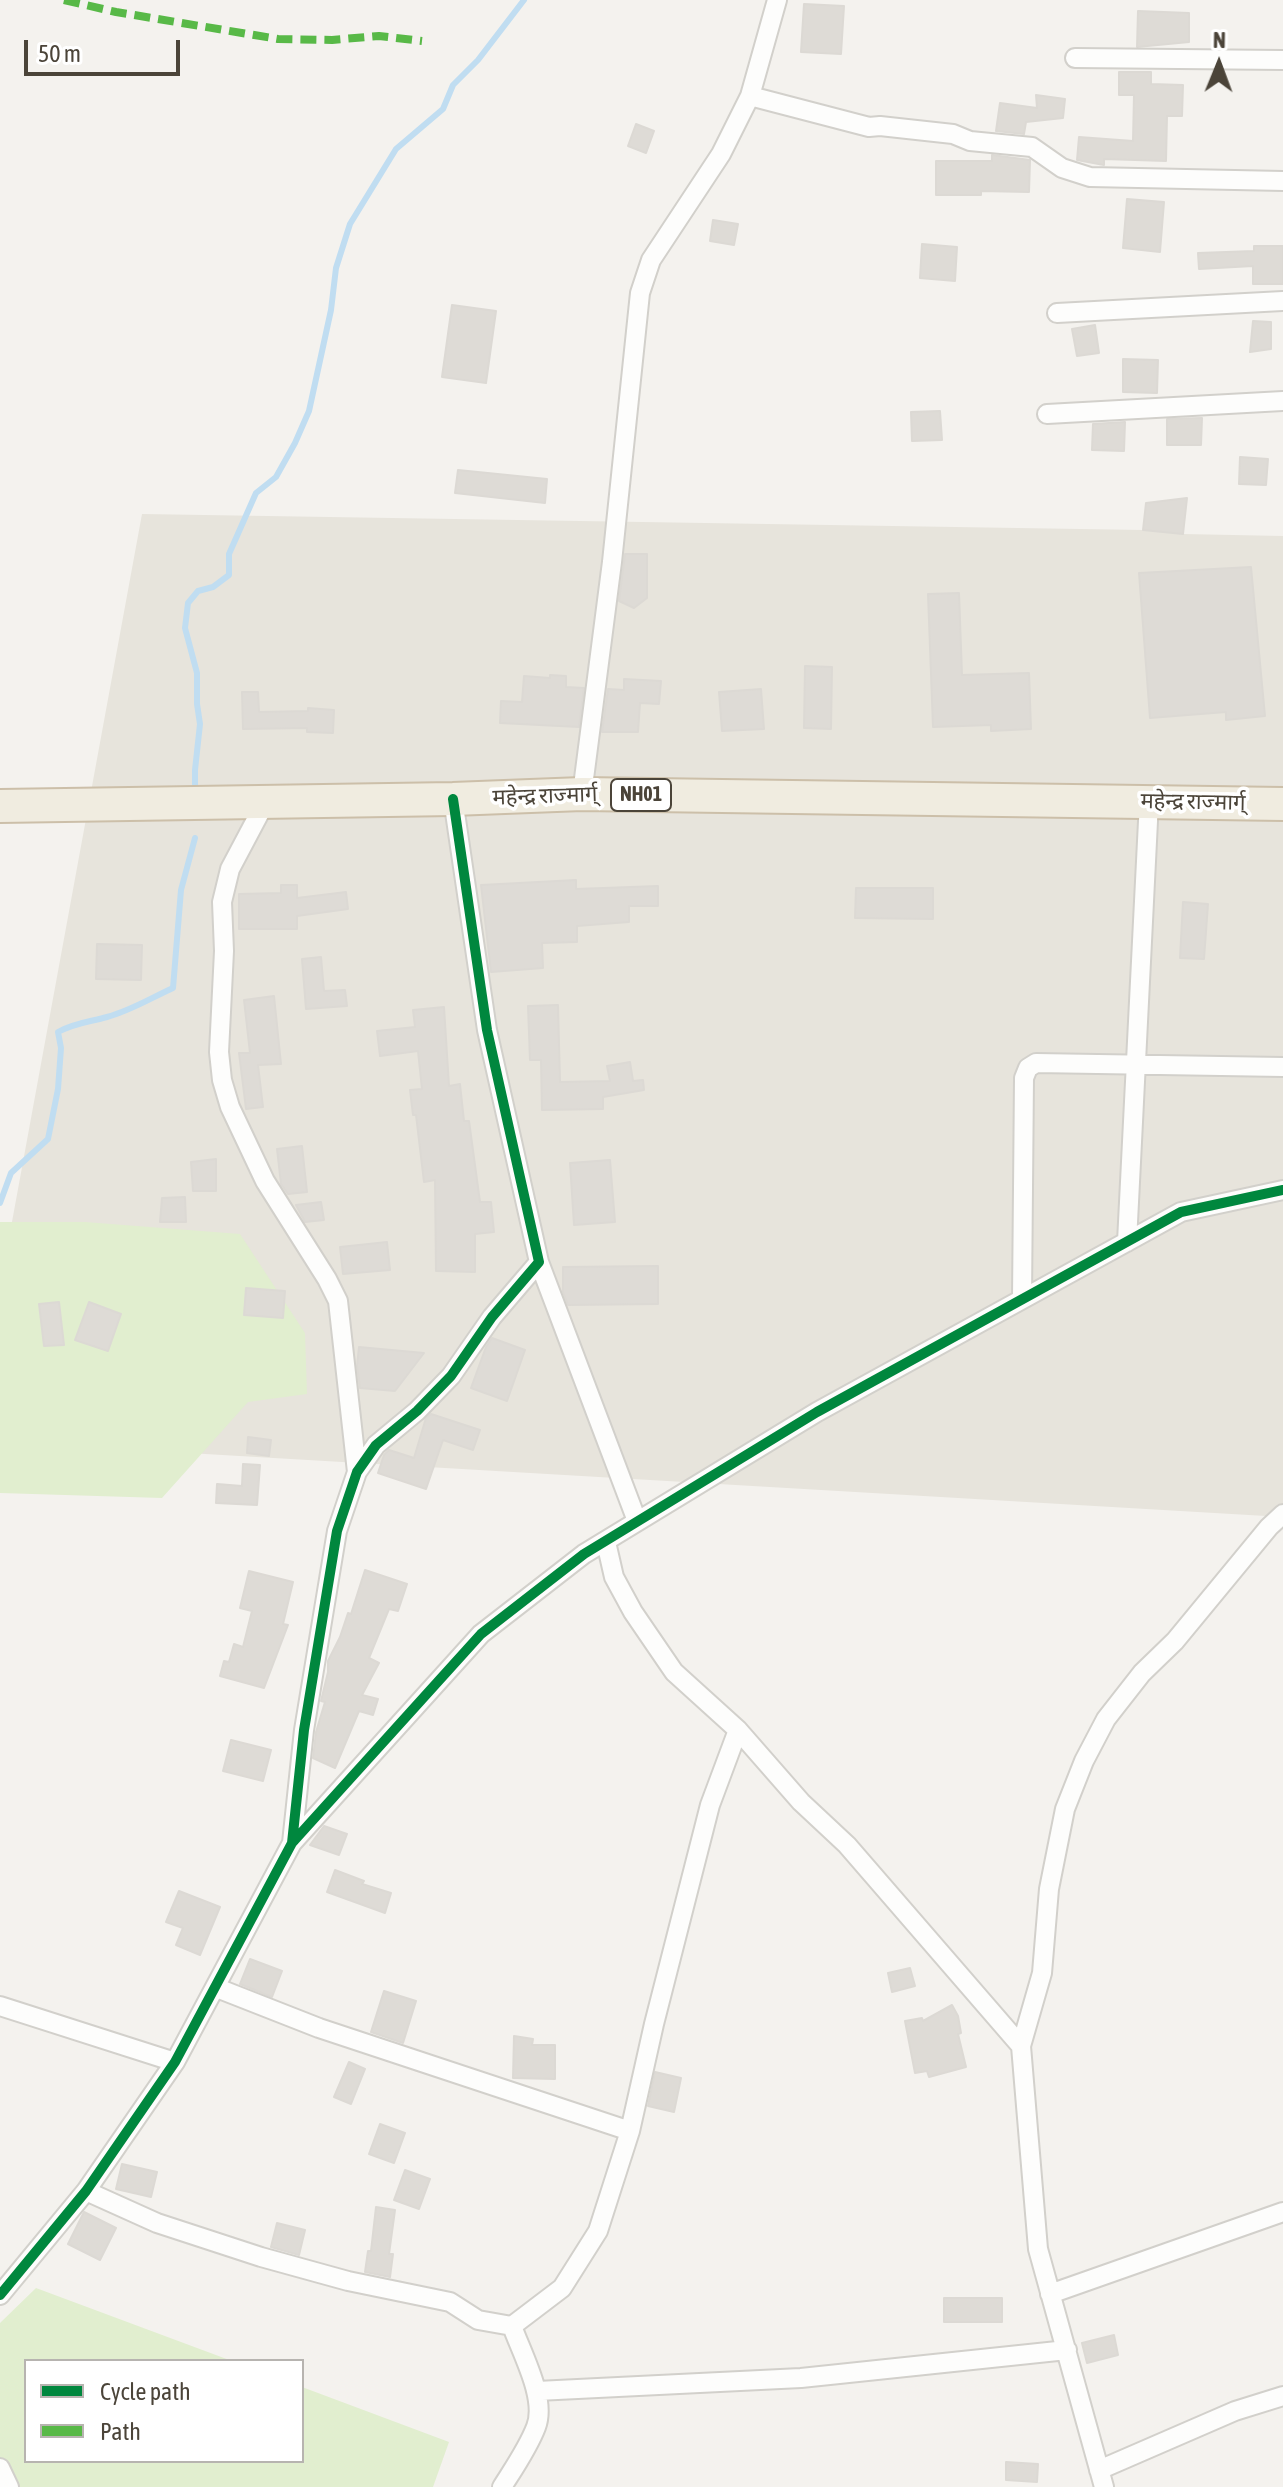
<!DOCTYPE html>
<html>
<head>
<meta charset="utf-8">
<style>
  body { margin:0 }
  #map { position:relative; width:1283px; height:2487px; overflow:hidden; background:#f4f2ee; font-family:"Asap Condensed",sans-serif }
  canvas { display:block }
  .legend { position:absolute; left:24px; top:2359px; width:280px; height:104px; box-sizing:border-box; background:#fff; border:2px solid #b7b4b0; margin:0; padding:10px 14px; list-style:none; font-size:24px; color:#4b4439 }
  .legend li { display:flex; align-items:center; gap:16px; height:40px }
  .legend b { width:40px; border:2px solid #b7b4b0 }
  .north { position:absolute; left:1179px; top:24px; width:80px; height:80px; -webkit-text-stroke:6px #fff; paint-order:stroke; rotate:1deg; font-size:22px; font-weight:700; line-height:32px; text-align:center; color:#4b4439 }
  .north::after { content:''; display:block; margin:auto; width:28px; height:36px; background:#4b4439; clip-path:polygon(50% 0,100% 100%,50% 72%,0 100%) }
  .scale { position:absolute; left:24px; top:40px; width:156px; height:36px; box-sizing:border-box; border:4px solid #4b4439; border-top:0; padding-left:10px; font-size:24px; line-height:28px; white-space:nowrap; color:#4b4439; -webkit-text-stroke:6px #fff; paint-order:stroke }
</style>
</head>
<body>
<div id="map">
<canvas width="1283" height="2487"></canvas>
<ul class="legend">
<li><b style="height:10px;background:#00873e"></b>Cycle path</li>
<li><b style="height:10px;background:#58b947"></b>Path</li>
</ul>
<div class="north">N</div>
<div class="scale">50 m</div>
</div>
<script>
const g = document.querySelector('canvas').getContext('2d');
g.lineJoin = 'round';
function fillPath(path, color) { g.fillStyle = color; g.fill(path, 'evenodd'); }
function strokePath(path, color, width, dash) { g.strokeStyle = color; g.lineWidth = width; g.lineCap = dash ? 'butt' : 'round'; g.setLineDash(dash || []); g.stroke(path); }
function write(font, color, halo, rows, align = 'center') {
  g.font = font + ' "Asap Condensed","Noto Sans Devanagari",sans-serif'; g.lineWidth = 7; g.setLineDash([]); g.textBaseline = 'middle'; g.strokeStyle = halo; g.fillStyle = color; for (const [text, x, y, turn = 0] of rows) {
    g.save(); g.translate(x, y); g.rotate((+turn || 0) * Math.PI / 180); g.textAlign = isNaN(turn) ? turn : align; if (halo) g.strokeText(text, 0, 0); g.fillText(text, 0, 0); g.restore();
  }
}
fillPath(new Path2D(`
  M 142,514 L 1143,530 L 1183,534 L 1283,536 L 1283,1517 L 0,1442 L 0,1287 Z`), '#e7e4dc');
fillPath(new Path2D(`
  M 0,1222 L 85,1222 L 240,1234 L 305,1333 L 307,1394 L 248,1402 L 162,1498 L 0,1493 Z
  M 36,2288 L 232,2361 L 26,2361 L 26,2461 L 302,2461 L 302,2387 L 449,2442 L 433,2487 L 13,2487 L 0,2458 L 0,2323 Z`), '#e1eecf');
strokePath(new Path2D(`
  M 195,791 L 195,770 L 200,724 L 197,704 L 197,673 L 185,628 L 188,603 L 198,591 L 213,587 L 229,575 L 229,554 L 256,493 L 276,477 L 295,443 L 309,411 L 331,310 L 336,268 L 350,224 L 396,149 L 443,109 L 453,85 L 478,60 L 524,0
  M 0,1203 L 11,1173 L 48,1139 L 58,1089 L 61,1048 L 58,1032 C 74,1023 89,1022 107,1017 C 130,1011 151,998 173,988 L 181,890 L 195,838`), '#c0ddf1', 6);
const building = new Path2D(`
  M 804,4 L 844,6 L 841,54 L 801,52 Z
  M 1138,11 L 1189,13 L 1189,42 L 1137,47 Z
  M 1119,72 L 1151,72 L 1151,84 L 1183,85 L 1182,116 L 1167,116 L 1166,161 L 1104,159 L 1104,165 L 1077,160 L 1079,137 L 1133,141 L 1134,95 L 1119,95 Z
  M 1036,95 L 1065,99 L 1063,118 L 1026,122 L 1024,134 L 996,131 L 1000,103 L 1037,108 Z
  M 636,124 L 654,131 L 646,153 L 628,146 Z
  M 992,155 L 1030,160 L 1029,192 L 981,191 L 981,195 L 936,195 L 936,161 L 992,161 Z
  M 1127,199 L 1164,202 L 1160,252 L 1123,248 Z
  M 713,220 L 738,224 L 734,245 L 710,241 Z
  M 922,244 L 957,247 L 955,281 L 920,278 Z
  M 1254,246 L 1283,246 L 1283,284 L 1253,284 L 1253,266 L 1199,269 L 1198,253 L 1254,251 Z
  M 452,305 L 496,311 L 486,383 L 442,377 Z
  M 1253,321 L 1271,322 L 1271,349 L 1250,352 Z
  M 1095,325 L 1099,353 L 1077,356 L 1072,329 Z
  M 1123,359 L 1158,360 L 1157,393 L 1123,392 Z
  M 940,411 L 942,440 L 912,441 L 911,412 Z
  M 1202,418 L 1201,445 L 1167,445 L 1167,419 Z
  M 1125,422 L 1124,451 L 1092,450 L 1093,424 Z
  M 1240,457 L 1268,459 L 1266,485 L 1239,484 Z
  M 458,470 L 547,479 L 545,503 L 455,493 Z
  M 1187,498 L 1183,534 L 1143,530 L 1146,503 Z
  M 625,554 L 647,554 L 647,598 L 634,608 L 619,601 Z
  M 1251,567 L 1265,716 L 1226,720 L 1226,712 L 1150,718 L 1139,573 Z
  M 959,593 L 962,675 L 1029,673 L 1031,729 L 991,731 L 991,725 L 933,727 L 928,594 Z
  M 805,666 L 832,667 L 831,729 L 804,728 Z
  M 550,675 L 566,676 L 566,687 L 584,688 L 579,727 L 500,723 L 501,701 L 522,702 L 524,676 L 550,678 Z
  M 624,679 L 661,681 L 659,704 L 640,703 L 638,732 L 602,732 L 608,689 L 624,690 Z
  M 761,689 L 764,729 L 722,731 L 719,692 Z
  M 242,692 L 258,692 L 259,712 L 308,711 L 308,708 L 334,710 L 333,733 L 307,732 L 307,728 L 243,729 Z
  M 576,880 L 576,889 L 658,886 L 658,906 L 629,906 L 629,922 L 577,926 L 577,942 L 542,943 L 543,968 L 491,972 L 481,885 Z
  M 281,885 L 297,885 L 297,898 L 346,892 L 348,909 L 297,916 L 297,929 L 239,929 L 239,894 L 281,893 Z
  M 856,888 L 933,888 L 933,919 L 855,918 Z
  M 1183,902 L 1208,904 L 1204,959 L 1180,958 Z
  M 97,944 L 142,945 L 141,980 L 96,979 Z
  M 321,957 L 324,991 L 345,990 L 347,1006 L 306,1009 L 302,959 Z
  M 274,996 L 281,1064 L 258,1065 L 263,1107 L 246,1109 L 239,1053 L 250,1053 L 244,1000 Z
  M 558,1005 L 560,1082 L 610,1081 L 607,1066 L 630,1062 L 633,1081 L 643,1080 L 644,1090 L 603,1097 L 603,1109 L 542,1110 L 541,1060 L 530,1060 L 528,1006 Z
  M 444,1007 L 449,1086 L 460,1084 L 464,1121 L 469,1121 L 480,1202 L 491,1202 L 494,1232 L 475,1234 L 475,1272 L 436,1271 L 435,1180 L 424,1182 L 416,1115 L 413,1115 L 410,1090 L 422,1089 L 418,1051 L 380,1056 L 377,1031 L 415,1027 L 413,1010 Z
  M 302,1146 L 307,1192 L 288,1194 L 281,1184 L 277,1149 Z
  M 216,1159 L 216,1191 L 193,1191 L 191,1162 Z
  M 610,1160 L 615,1222 L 574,1225 L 570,1163 Z
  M 185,1197 L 186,1222 L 160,1222 L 162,1198 Z
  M 321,1202 L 324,1220 L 305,1222 L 296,1205 Z
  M 387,1242 L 390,1270 L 343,1274 L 340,1247 Z
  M 658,1266 L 658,1304 L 568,1305 L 563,1292 L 563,1267 Z
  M 246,1288 L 285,1291 L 283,1318 L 244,1315 Z
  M 59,1302 L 64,1345 L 44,1346 L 39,1304 Z
  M 89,1302 L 121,1314 L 108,1351 L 75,1340 Z
  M 492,1338 L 525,1350 L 507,1401 L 471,1388 L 486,1347 Z
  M 359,1347 L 424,1353 L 395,1391 L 360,1388 L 357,1366 Z
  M 431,1414 L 480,1430 L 473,1450 L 443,1440 L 426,1489 L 378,1473 L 384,1455 L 389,1450 L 414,1458 L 426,1418 Z
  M 248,1437 L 271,1440 L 269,1456 L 247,1453 Z
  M 243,1464 L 260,1465 L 257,1505 L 216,1503 L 217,1484 L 242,1486 Z
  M 365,1570 L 407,1584 L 398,1611 L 389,1609 L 369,1658 L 379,1663 L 362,1695 L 378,1699 L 373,1715 L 359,1711 L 335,1768 L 313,1758 L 316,1732 L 325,1702 L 321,1701 L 328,1672 L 328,1661 L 340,1637 L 348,1613 L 351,1614 Z
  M 249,1571 L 293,1582 L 283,1624 L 288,1625 L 264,1688 L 220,1676 L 224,1661 L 229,1662 L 234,1644 L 243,1647 L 252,1611 L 240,1608 Z
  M 231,1740 L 271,1750 L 263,1781 L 223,1771 Z
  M 324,1826 L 347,1834 L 339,1855 L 310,1845 Z
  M 335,1870 L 364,1881 L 362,1884 L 391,1893 L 385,1913 L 327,1892 Z
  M 179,1891 L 220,1907 L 200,1955 L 176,1945 L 183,1928 L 166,1922 Z
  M 250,1959 L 282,1971 L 272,1997 L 240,1984 Z
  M 910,1968 L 915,1986 L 892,1992 L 888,1973 Z
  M 384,1991 L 416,2001 L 403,2043 L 371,2032 Z
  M 952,2005 L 958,2016 L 961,2033 L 958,2034 L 966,2067 L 929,2077 L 927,2071 L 915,2073 L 905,2021 L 922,2018 L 923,2021 Z
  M 514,2036 L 533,2039 L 532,2045 L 555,2045 L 555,2079 L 513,2078 Z
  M 349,2062 L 365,2069 L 351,2104 L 334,2097 Z
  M 655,2072 L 681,2078 L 674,2112 L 648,2106 Z
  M 380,2124 L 405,2133 L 394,2163 L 369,2154 Z
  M 122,2164 L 157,2172 L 151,2197 L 116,2189 Z
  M 405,2170 L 430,2179 L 419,2209 L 394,2200 Z
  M 376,2207 L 395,2210 L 389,2254 L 393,2254 L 390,2277 L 365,2272 L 368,2251 L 371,2251 Z
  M 84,2212 L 116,2228 L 100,2260 L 68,2244 Z
  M 277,2223 L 305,2230 L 299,2255 L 271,2247 Z
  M 944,2298 L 1002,2298 L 1002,2322 L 944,2322 Z
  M 1114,2335 L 1118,2355 L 1087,2363 L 1082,2343 Z
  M 1006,2462 L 1038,2464 L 1037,2482 L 1006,2480 Z`);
fillPath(building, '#dedbd6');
strokePath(building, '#dcd9d4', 2);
const minor = new Path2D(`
  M 1075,58 L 1283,60
  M 750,96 L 869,127 L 880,126 L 953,134 L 970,141 L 1032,147 L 1062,168 L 1090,177 L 1283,181
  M 1057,313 L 1283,301
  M 1047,414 L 1283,401
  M 582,794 L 612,562 L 640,293 L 651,260 L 721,154 L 750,96 L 777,0
  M 266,801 L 230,869 L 222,902 L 224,951 L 219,1052 L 222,1080 L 230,1107 L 265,1181 L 327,1279 L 338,1301 L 357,1472
  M 1127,1242 L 1149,801
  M 539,1262 L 637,1521
  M 1022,1298 L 1024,1078 L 1028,1068 L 1036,1063 L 1283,1067
  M 606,1542 L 614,1577 L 633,1612 L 674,1672 L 738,1730 L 801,1802 L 847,1845 L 1021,2046 L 1038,2249 L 1104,2487
  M 292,1843 L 481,1634 L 584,1554 L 817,1412 L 1181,1212 L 1283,1190
  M 217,1988 L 319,2028 L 630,2131
  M 0,2006 L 175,2062
  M 1021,2046 L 1042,1973 L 1049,1889 L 1065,1809 L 1084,1761 L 1106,1719 L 1142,1673 L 1175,1641 L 1269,1527 L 1283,1514
  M 86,2191 L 157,2223 L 261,2257 L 348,2281 L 450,2302 L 478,2320 L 512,2326
  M 1050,2294 L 1283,2212
  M 0,2295 L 86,2191 L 175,2062 L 292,1843 L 304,1730 L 337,1531 L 357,1472 L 376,1445 L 417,1411 L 451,1376 L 492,1317 L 539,1262 L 487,1030 L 453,799
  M 537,2391 L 801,2378 L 1067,2350
  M 0,2468 L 9,2487
  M 1099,2470 L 1235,2411 L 1283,2396
  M 502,2487 C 514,2468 528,2448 536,2427 C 547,2399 522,2354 512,2326 L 562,2288 L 598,2231 L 630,2131 L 654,2024 L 710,1805 L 738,1730`);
const trunk = new Path2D(`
  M 0,806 L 453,799 L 582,794 L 1283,804`);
strokePath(minor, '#d2d0cb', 22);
strokePath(trunk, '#ccbfa9', 36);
strokePath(minor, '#fdfdfc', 18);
strokePath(trunk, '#f0ece0', 32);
strokePath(new Path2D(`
  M 64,0 L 116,12 L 278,39 L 332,40 L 379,36 L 422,41`), '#58b947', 8, [16, 8]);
strokePath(new Path2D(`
  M 292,1843 L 481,1634 L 584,1554 L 817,1412 L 1181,1212 L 1283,1190
  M 0,2295 L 86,2191 L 175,2062 L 292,1843 L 304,1730 L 337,1531 L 357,1472 L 376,1445 L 417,1411 L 451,1376 L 492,1317 L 539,1262 L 487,1030 L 453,799`), '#00873e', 10);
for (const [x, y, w] of [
  [641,795,60]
]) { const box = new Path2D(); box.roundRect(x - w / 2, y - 16, w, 32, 6); g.fillStyle = '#fff'; g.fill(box); strokePath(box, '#4b4439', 2); }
write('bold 20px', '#4b4439', null, [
  ["NH01",641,795]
]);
write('22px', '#4b4439', '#fff', [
  ["महेन्द्र राज्मार्ग्",545,796,-2],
  ["महेन्द्र राज्मार्ग्",1193,802,1]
]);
</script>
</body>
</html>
